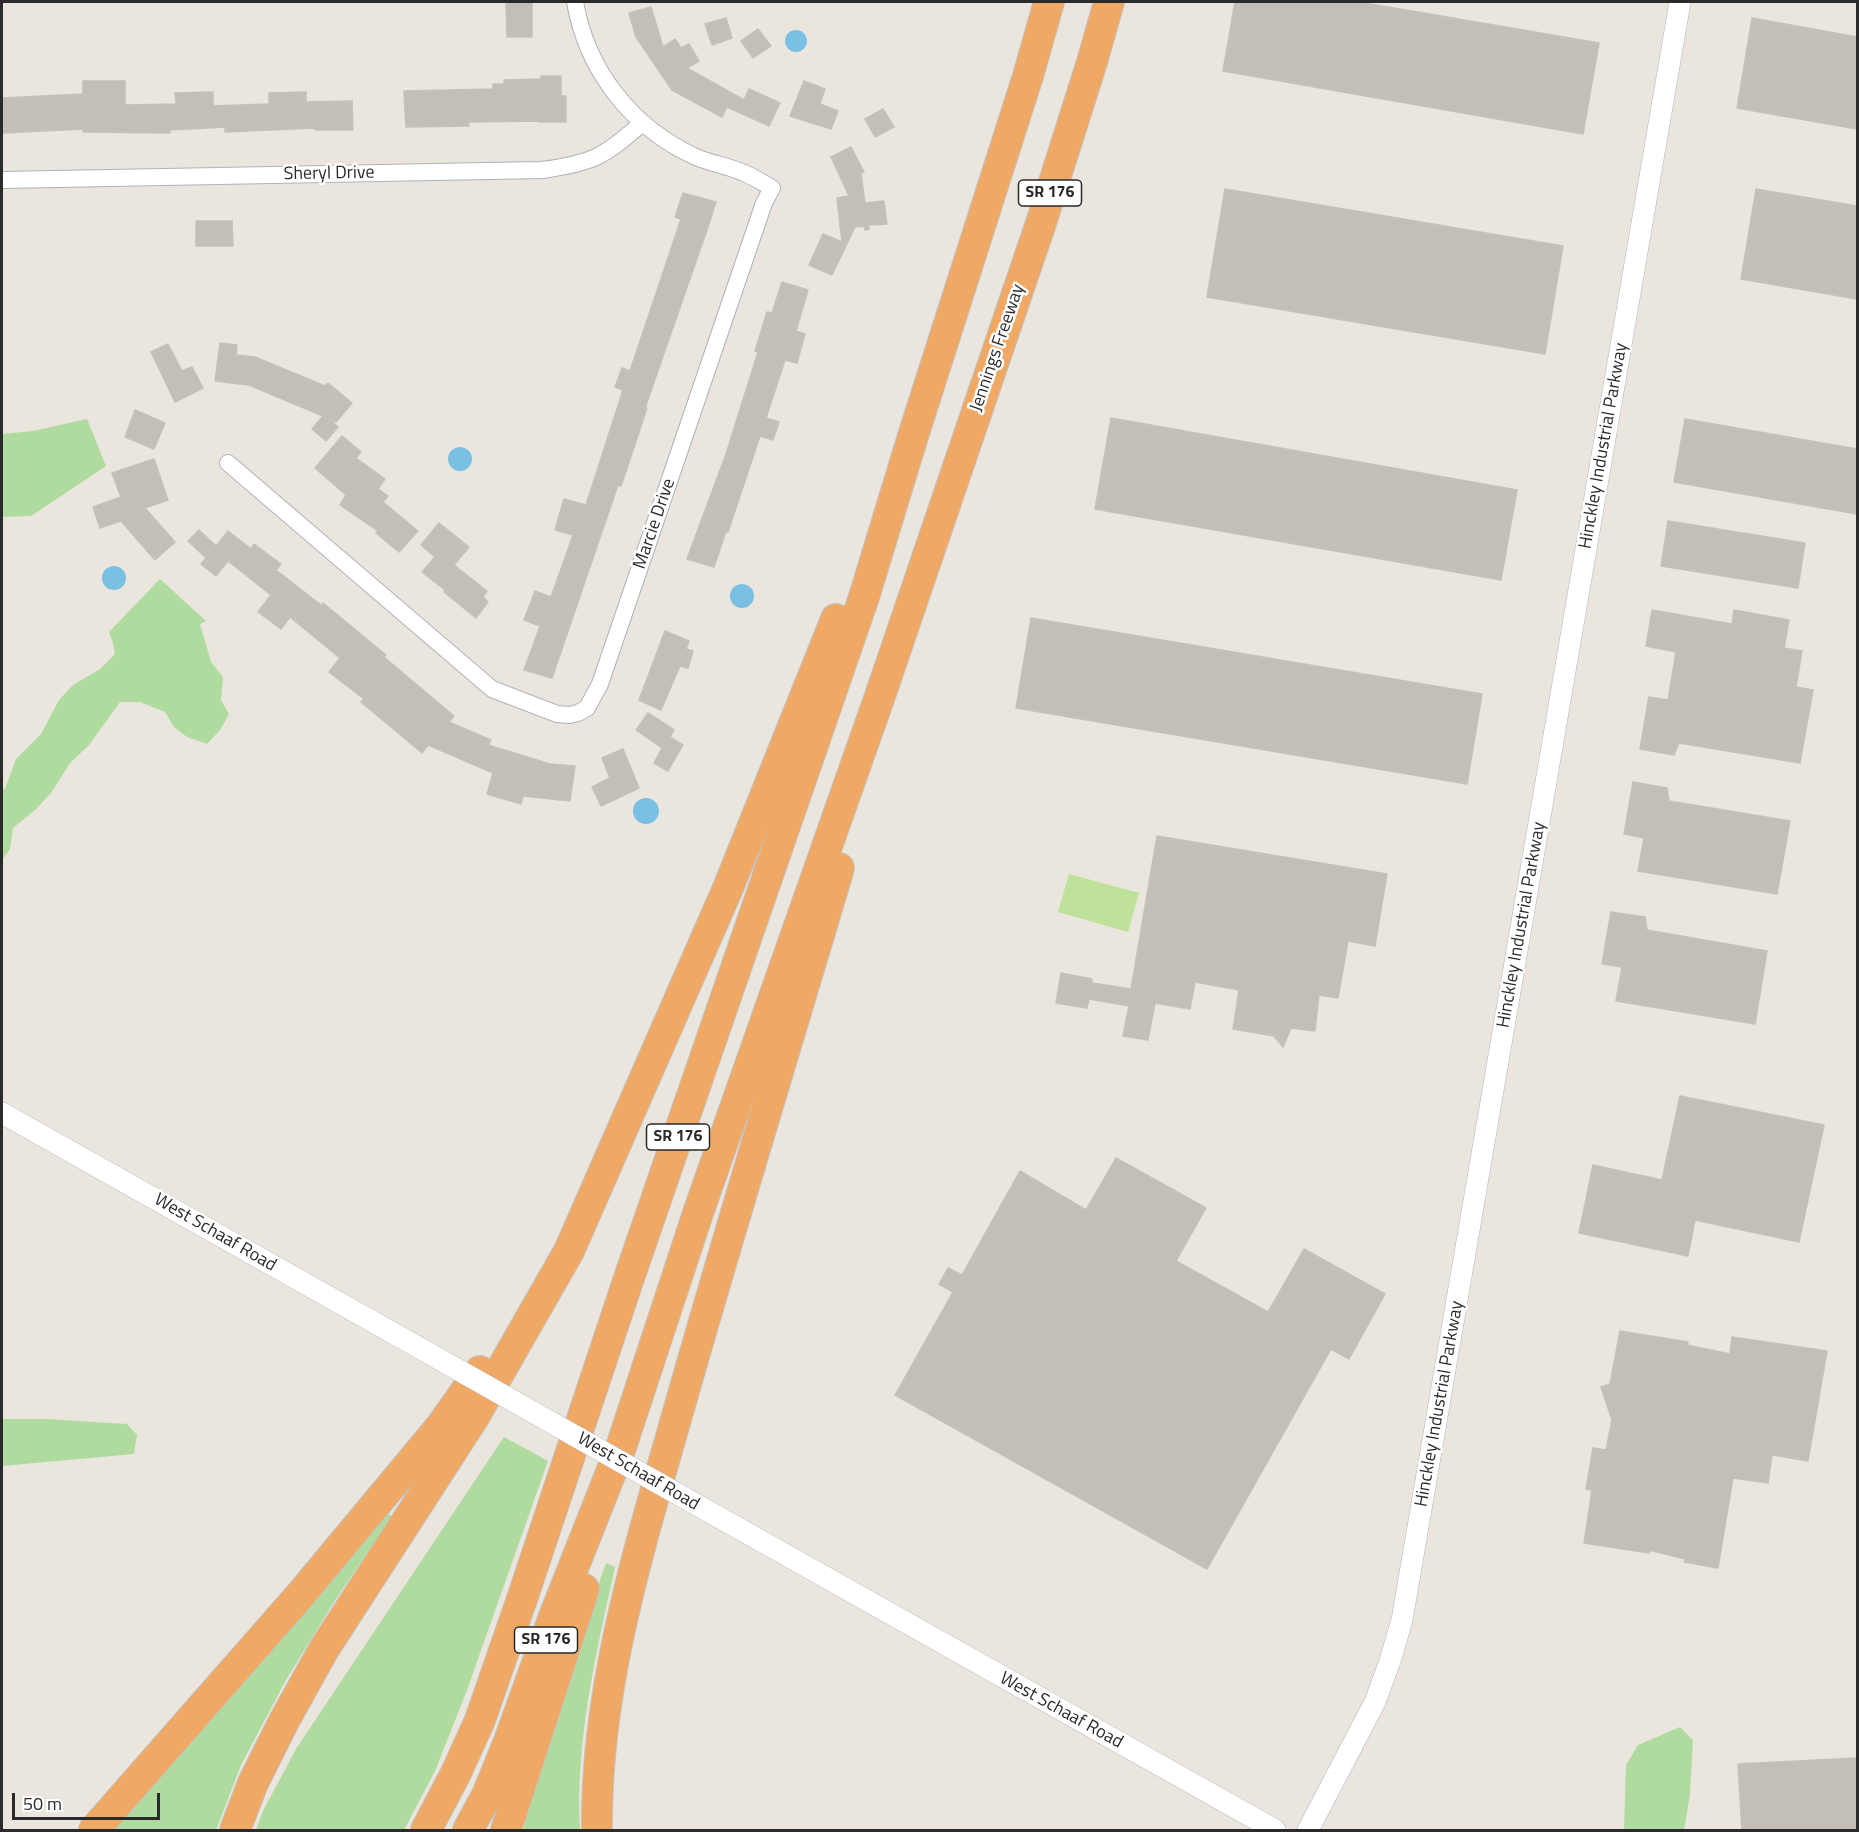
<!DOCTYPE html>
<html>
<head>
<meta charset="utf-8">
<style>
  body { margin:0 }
  #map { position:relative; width:1859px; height:1832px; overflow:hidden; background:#eae5dd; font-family:"Titillium Web",sans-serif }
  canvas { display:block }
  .frame { position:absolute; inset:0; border:3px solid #2a2a2a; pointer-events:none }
  .scale { position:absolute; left:12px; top:1793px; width:148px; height:27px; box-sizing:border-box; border:3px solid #2a2a2a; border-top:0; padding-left:8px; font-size:18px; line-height:21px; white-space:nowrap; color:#2a2a2a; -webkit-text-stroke:4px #fff; paint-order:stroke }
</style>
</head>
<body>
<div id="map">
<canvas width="1859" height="1832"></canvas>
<div class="frame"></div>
<div class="scale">50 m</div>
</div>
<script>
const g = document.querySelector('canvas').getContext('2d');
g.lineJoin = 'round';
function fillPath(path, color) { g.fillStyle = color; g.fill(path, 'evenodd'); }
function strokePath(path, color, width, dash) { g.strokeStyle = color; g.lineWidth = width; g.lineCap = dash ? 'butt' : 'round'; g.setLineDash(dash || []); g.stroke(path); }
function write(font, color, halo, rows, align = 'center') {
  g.font = font + ' "Titillium Web",sans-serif'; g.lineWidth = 5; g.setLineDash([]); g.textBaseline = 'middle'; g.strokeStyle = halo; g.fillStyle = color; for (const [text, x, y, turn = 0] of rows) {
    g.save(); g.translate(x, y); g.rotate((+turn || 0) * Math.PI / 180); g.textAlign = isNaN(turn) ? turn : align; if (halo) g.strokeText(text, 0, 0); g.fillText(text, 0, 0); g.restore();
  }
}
fillPath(new Path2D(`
  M 87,419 L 106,466 L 31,516 L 2,517 L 2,434 L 33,431 Z
  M 160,579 L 206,621 L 200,624 L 211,662 L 223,677 L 221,700 L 229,714 L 220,730 L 207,744 L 187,737 L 174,727 L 165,712 L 140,702 L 120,702 L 89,745 L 70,763 L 51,793 L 35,810 L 13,828 L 10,849 L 2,860 L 2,789 L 5,789 L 16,759 L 41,734 L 59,700 L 73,685 L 100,669 L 115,654 L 113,643 L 109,632 Z
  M 2,1419 L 47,1419 L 127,1424 L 137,1435 L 134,1454 L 2,1466 Z
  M 504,1437 L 548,1461 L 467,1690 L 435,1771 L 404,1830 L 256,1830 L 263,1811 L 296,1749 Z
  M 383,1511 L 392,1516 L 332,1605 L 286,1680 L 241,1765 L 216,1830 L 104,1830 Z
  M 606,1563 L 615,1567 C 596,1653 575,1742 580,1830 L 523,1830 L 578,1643 Z
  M 1680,1727 L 1693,1740 L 1690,1794 L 1684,1830 L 1624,1830 L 1626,1765 L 1638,1745 Z`), '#afdc9e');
fillPath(new Path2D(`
  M 1069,874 L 1139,893 L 1128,932 L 1058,912 Z`), '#bfe29b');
fillPath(new Path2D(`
  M785 41a11 11 0 1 1 22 0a11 11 0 1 1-22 0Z
  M448 459a12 12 0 1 1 24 0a12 12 0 1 1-24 0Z
  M102 578a12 12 0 1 1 24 0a12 12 0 1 1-24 0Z
  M730 596a12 12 0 1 1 24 0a12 12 0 1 1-24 0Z
  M633 811a13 13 0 1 1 26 0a13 13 0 1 1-26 0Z`), '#7ac0e3');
const building = new Path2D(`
  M 1235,2 L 1359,2 L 1599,43 L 1583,134 L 1223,71 Z
  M 506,3 L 532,3 L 532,37 L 507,37 Z
  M 651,7 L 663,47 L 675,39 L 681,48 L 689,44 L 699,61 L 687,68 L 744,100 L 749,89 L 780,103 L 769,126 L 727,107 L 722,117 L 672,90 L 636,37 L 629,13 Z
  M 726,18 L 732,38 L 712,45 L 705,24 Z
  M 1752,18 L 1857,37 L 1857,129 L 1737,108 Z
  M 758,29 L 771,46 L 753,58 L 741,41 Z
  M 541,76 L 561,76 L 561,96 L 566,96 L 566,122 L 539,122 L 539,121 L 468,122 L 469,126 L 406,127 L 404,91 L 493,89 L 493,84 L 504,84 L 504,80 L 541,79 Z
  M 83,81 L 125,81 L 125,105 L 176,104 L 175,93 L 213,92 L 213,106 L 269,104 L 269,93 L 306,92 L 306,102 L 352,101 L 353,130 L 315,130 L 315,128 L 225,132 L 225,127 L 170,130 L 170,133 L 83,132 L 83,129 L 2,133 L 2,98 L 83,94 Z
  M 804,81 L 825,89 L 820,104 L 838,111 L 831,129 L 790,116 Z
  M 883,109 L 894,127 L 875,137 L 865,119 Z
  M 851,147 L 864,172 L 861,173 L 865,203 L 884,201 L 887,224 L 868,225 L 869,229 L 865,230 L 864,226 L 855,227 L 832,275 L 809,265 L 823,234 L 842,242 L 837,198 L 849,196 L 831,157 Z
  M 1225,189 L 1563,246 L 1545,354 L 1207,297 Z
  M 1756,189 L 1857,206 L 1857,299 L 1741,279 Z
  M 683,193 L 716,202 L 708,227 L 645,408 L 647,408 L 621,486 L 618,485 L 552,678 L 524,670 L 540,626 L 524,620 L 535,591 L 551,597 L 573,535 L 555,530 L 564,499 L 586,505 L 623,390 L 615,387 L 622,368 L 630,371 L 681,219 L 675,217 Z
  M 196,221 L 232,221 L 233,246 L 196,246 Z
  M 782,282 L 808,290 L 796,331 L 805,334 L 797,363 L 785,360 L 766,418 L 779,422 L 773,440 L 760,436 L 728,532 L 726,531 L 714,567 L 687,559 L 726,454 L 758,352 L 755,351 L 767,312 L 772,313 Z
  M 220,343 L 237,345 L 236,355 L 255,357 L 325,386 L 328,383 L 352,403 L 336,422 L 328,418 L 338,427 L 326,441 L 312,429 L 323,416 L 249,385 L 215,381 Z
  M 168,344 L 182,371 L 192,367 L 203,388 L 175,402 L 151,352 Z
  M 135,410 L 165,423 L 154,449 L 125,437 Z
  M 1111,418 L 1517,490 L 1501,580 L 1095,509 Z
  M 1685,419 L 1857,449 L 1857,514 L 1674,482 Z
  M 342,436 L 361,452 L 356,458 L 385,479 L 378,489 L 388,496 L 383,502 L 418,531 L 399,552 L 376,533 L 378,531 L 340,505 L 346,495 L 315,468 Z
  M 154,459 L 168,500 L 145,508 L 175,542 L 155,560 L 121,521 L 100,528 L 93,507 L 121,497 L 112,473 Z
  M 1668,521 L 1805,543 L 1798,588 L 1661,566 Z
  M 439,523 L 469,547 L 454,565 L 487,591 L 483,597 L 488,602 L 476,618 L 444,592 L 445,590 L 422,572 L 435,557 L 421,545 Z
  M 199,530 L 216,546 L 228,531 L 251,549 L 254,544 L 281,564 L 276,570 L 321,605 L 323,603 L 386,655 L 384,657 L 454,716 L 449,722 L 491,740 L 488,745 L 550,764 L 575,766 L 570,801 L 523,796 L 521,804 L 487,794 L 493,773 L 428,745 L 422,753 L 361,702 L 364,699 L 329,672 L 340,658 L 290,617 L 281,629 L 258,612 L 271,595 L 228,561 L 216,576 L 201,564 L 206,558 L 188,541 Z
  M 1652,610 L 1732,624 L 1734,610 L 1789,620 L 1784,648 L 1802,651 L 1796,687 L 1813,690 L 1800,763 L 1679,743 L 1674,755 L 1640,749 L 1649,697 L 1668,700 L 1676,652 L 1646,646 Z
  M 1031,618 L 1482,694 L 1467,784 L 1016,708 Z
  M 665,631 L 689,641 L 686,649 L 693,651 L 688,668 L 680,666 L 661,710 L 639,700 Z
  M 648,713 L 674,730 L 670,737 L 683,745 L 668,771 L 654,763 L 662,748 L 636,730 Z
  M 623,749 L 639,788 L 601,806 L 592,787 L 610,778 L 602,758 Z
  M 1633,782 L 1667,788 L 1669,801 L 1790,821 L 1777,894 L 1638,871 L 1644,838 L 1624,834 Z
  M 1157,836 L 1387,874 L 1375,946 L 1348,941 L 1338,998 L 1319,995 L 1315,1031 L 1291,1028 L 1283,1047 L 1274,1036 L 1233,1029 L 1239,990 L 1195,982 L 1190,1009 L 1155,1003 L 1148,1040 L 1123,1036 L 1129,1006 L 1089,999 L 1087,1008 L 1056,1003 L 1061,973 L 1092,979 L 1092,983 L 1131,989 Z
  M 1611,912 L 1645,917 L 1647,930 L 1767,951 L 1755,1024 L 1616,1001 L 1622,967 L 1602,964 Z
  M 1680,1096 L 1824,1125 L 1799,1242 L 1695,1220 L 1688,1256 L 1579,1233 L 1593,1165 L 1662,1180 Z
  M 1116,1158 L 1206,1208 L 1176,1261 L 1268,1312 L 1304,1249 L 1385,1294 L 1349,1359 L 1331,1349 L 1207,1569 L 895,1395 L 953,1292 L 939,1284 L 948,1268 L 962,1275 L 1020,1171 L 1086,1210 Z
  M 1620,1331 L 1688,1342 L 1687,1345 L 1730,1354 L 1732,1337 L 1827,1351 L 1808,1461 L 1772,1455 L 1768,1483 L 1733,1478 L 1718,1568 L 1684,1562 L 1685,1559 L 1649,1550 L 1649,1553 L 1584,1543 L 1592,1490 L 1586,1489 L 1593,1448 L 1606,1450 L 1612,1420 L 1601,1387 L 1610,1384 Z
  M 1857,1758 L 1857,1830 L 1742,1830 L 1738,1764 Z`);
fillPath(building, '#c3bfb8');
strokePath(building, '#c6c1b7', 1.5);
const minor = new Path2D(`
  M 2,180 L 542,170 C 593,163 604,157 642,123
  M 228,463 L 492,689 L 557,714 L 569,715 L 578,713 L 587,708 L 600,684 L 764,203 L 772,188 C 763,183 754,177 744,173 C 729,166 712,164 696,157 C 632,128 587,71 575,2`);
const tertiary = new Path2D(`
  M 2,1113 L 432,1355
  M 690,1501 L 1275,1830
  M 1308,1830 L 1375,1702 L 1390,1661 L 1402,1620 L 1680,2`);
const motorway = new Path2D(`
  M 94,1830 L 302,1593 L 441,1426 L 480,1371
  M 235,1830 L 253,1783 L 284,1721 L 324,1649 L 474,1417 L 569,1251 L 728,888 L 836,619
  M 426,1830 L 456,1773 L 480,1720 L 523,1596 L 630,1275 L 864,597 L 913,436 L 1028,76 L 1049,2
  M 468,1830 L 487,1795 L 509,1741 L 553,1619 L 621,1447 L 699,1210 L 881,693 L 1041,223 L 1092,62 L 1109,2
  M 506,1830 L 584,1589
  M 597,1830 C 595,1686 641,1543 680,1405 C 731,1225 786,1047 839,868`);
strokePath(minor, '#b0b2bc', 18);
strokePath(tertiary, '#b0b2bc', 22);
strokePath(motorway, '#c3c3c3', 32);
strokePath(minor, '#fff', 16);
strokePath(tertiary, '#fff', 21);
strokePath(motorway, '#efa964', 30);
const tertiaryBridge = new Path2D(`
  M 432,1355 L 690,1501`);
strokePath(tertiaryBridge, '#b0b2bc', 22, []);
strokePath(tertiaryBridge, '#fff', 21);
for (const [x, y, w] of [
  [1050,193,63],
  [678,1137,63],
  [546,1640,63]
]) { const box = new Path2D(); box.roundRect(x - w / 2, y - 13, w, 26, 4.5); g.fillStyle = '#fff'; g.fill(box); strokePath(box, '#2a2a2a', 1.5); }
write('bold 16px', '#2a2a2a', null, [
  ["SR 176",1050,193],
  ["SR 176",678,1137],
  ["SR 176",546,1640]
]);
write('18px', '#2a2a2a', '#fff', [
  ["Sheryl Drive",329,174,-1],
  ["Jennings Freeway",998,348,-71],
  ["Hinckley Industrial Parkway",1604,446,-80],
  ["Marcie Drive",655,524,-71],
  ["Hinckley Industrial Parkway",1522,925,-80],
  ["West Schaaf Road",215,1233,30],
  ["Hinckley Industrial Parkway",1440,1404,-80],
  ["West Schaaf Road",638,1472,30],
  ["West Schaaf Road",1061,1711,29]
]);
</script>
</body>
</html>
